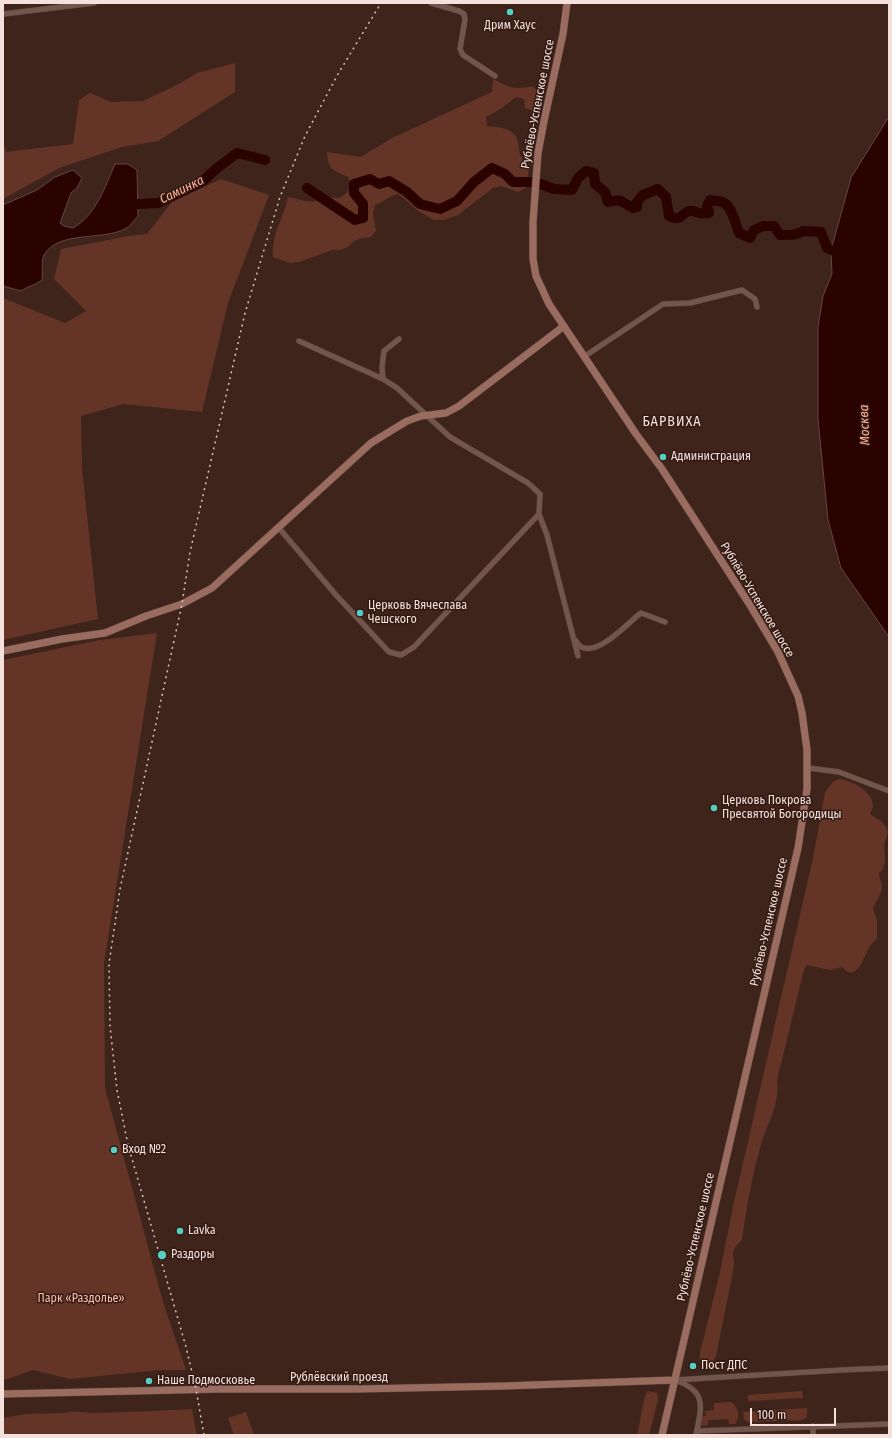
<!DOCTYPE html>
<html>
<head>
<meta charset="utf-8">
<style>
  body { margin:0 }
  #map { position:relative; width:892px; height:1438px; overflow:hidden; background:#3f241c; font-family:"Fira Sans Condensed",sans-serif }
  canvas { display:block }
  .frame { position:absolute; inset:0; border:4px solid #f4e1dc; pointer-events:none }
  .scale { position:absolute; left:750px; top:1408px; width:86px; height:18px; box-sizing:border-box; border:2px solid #f4e1dc; border-top:0; padding-left:5px; font-size:12px; line-height:14px; white-space:nowrap; color:#f4e1dc; -webkit-text-stroke:3px #341a13; paint-order:stroke }
</style>
</head>
<body>
<div id="map">
<canvas width="892" height="1438"></canvas>
<div class="frame"></div>
<div class="scale">100 m</div>
</div>
<script>
const g = document.querySelector('canvas').getContext('2d');
g.lineJoin = 'round';
function fillPath(path, color) { g.fillStyle = color; g.fill(path, 'evenodd'); }
function strokePath(path, color, width, dash) { g.strokeStyle = color; g.lineWidth = width; g.lineCap = dash ? 'butt' : 'round'; g.setLineDash(dash || []); g.stroke(path); }
function write(font, color, halo, rows, align = 'center') {
  g.font = font + ' "Fira Sans Condensed",sans-serif'; g.lineWidth = 3; g.setLineDash([]); g.textBaseline = 'middle'; g.strokeStyle = halo; g.fillStyle = color; for (const [text, x, y, turn = 0] of rows) {
    g.save(); g.translate(x, y); g.rotate((+turn || 0) * Math.PI / 180); g.textAlign = isNaN(turn) ? turn : align; if (halo) g.strokeText(text, 0, 0); g.fillText(text, 0, 0); g.restore();
  }
}
fillPath(new Path2D(`
  M 235,63 L 235,92 L 158,141 L 122,147 L 59,168 L 3,199 L 3,141 L 6,152 L 73,144 L 79,100 L 90,93 L 111,102 L 143,101 L 179,84 L 197,73 Z
  M 493,79 C 500,83 510,88 518,88 C 524,88 529,86 534,87 L 540,95 L 534,111 L 525,108 L 524,99 L 516,97 L 502,108 L 486,117 L 487,126 C 499,127 515,128 518,142 C 519,146 519,153 521,157 C 522,160 525,162 527,164 C 531,172 526,180 526,188 L 518,192 L 501,186 L 493,188 L 458,215 L 443,220 L 434,220 L 418,211 L 405,199 L 398,194 C 389,196 384,202 375,205 L 373,213 L 376,230 L 371,237 L 362,238 L 354,241 L 348,247 L 340,250 L 332,250 L 299,262 L 290,263 L 273,257 C 271,236 284,217 288,197 L 305,201 L 314,202 L 321,197 L 339,198 L 347,193 L 351,185 L 348,177 C 333,170 328,170 327,152 L 361,157 L 392,138 L 492,92 Z
  M 221,179 L 269,195 L 228,303 L 202,412 L 123,404 L 81,416 L 82,468 L 98,619 L 3,640 L 3,298 L 65,323 L 86,311 L 54,279 L 61,249 L 129,236 L 147,234 L 172,202 Z
  M 157,633 L 104,963 L 105,1088 L 163,1302 L 186,1370 L 161,1370 L 70,1379 L 33,1370 L 8,1379 L 3,1379 L 3,660 L 100,640 Z
  M 838,779 C 851,780 868,789 872,801 C 874,806 872,810 870,814 L 882,822 L 886,827 L 888,832 L 884,845 L 885,863 L 883,869 L 879,873 C 879,878 882,882 882,886 C 882,894 875,902 873,909 L 877,920 L 877,939 C 864,948 866,965 852,973 L 846,971 L 842,967 L 830,970 L 807,965 L 804,970 L 777,1080 C 780,1108 766,1124 760,1148 C 752,1177 746,1210 742,1240 C 739,1243 733,1248 733,1254 C 733,1258 734,1262 734,1267 L 716,1356 L 710,1366 L 703,1364 L 700,1359 L 700,1353 L 720,1272 L 733,1207 L 813,858 L 825,792 L 833,782 Z
  M 648,1391 L 657,1393 L 658,1400 L 649,1435 L 637,1435 L 645,1396 Z
  M 802,1391 L 803,1398 L 748,1401 L 748,1395 Z
  M 731,1402 C 738,1406 741,1417 735,1424 L 729,1424 L 728,1419 L 708,1420 L 708,1425 L 700,1426 L 702,1416 L 706,1416 L 705,1411 L 714,1410 L 714,1403 Z
  M 807,1408 L 807,1417 L 802,1420 L 748,1422 L 744,1419 L 743,1412 Z
  M 192,1409 L 197,1435 L 3,1435 L 3,1418 L 26,1414 L 65,1413 C 73,1410 86,1413 95,1413 C 128,1412 160,1411 192,1409 Z
  M 246,1412 L 254,1435 L 234,1435 L 228,1418 Z`), '#643527');
const water = new Path2D(`
  M 889,117 L 889,637 L 841,568 L 828,520 L 818,419 L 818,327 L 823,296 L 832,274 L 831,250 L 851,178 Z
  M 115,164 L 128,164 L 137,170 L 138,216 C 134,220 130,227 125,229 C 102,241 59,230 44,255 C 41,261 43,273 42,280 C 36,285 28,286 21,291 L 3,286 L 3,205 L 37,190 L 55,177 L 73,170 L 82,178 L 77,188 L 71,193 L 60,223 L 64,226 L 73,228 C 96,215 105,187 115,164 Z`);
fillPath(water, '#2a0200');
strokePath(water, '#674542', 1);
strokePath(new Path2D(`
  M 541,184 L 554,189 L 572,190 L 578,178 L 586,171 L 594,173 L 595,184 L 605,192 L 608,202 C 623,198 621,202 633,208 L 637,207 L 637,202 L 643,195 L 658,189 L 666,197 L 669,216 C 683,222 679,214 689,211 C 694,210 695,212 699,213 C 702,214 705,213 709,213 L 707,206 L 710,200 C 713,201 719,201 723,202 C 733,207 735,224 739,233 L 750,238 L 754,230 L 763,226 L 774,226 L 780,235 C 788,235 796,236 803,231 L 821,232 L 827,248 L 843,255
  M 307,188 L 355,220 L 363,218 L 363,204 L 354,193 L 354,184 L 370,179 L 379,184 L 389,181 L 407,192 L 420,204 L 440,209 L 457,201 L 474,182 L 492,168 L 505,174 L 513,182 L 531,182
  M 138,204 L 158,203 L 203,181 L 216,169 L 237,153 L 265,160`), '#2a0200', 10);
const street = new Path2D(`
  M 431,3 L 459,11 L 464,14 L 465,19 L 460,49 L 463,55 L 495,76
  M 3,14 L 94,3
  M 399,339 L 384,351 L 382,367 L 383,379 L 397,388 L 450,437 L 528,483 L 540,494 L 539,514 L 547,535 L 578,656
  M 299,341 L 383,379
  M 585,356 L 663,304 L 690,303 L 742,290 L 755,299 L 757,307
  M 278,527 L 336,595 L 389,652 L 401,655 L 414,647 L 539,514
  M 575,640 C 577,642 579,646 581,647 C 600,656 628,622 641,613 L 665,622
  M 808,768 L 839,772 L 889,791
  M 674,1380 L 842,1370 L 889,1368
  M 677,1381 C 708,1392 701,1408 696,1435
  M 813,1426 L 813,1435
  M 697,1431 L 889,1424`);
const secondary = new Path2D(`
  M 567,3 L 563,34 L 544,121 L 538,153 L 533,222 L 533,259 L 536,276 L 549,304 L 636,434 L 662,469 L 748,602 L 778,652 L 798,696 L 802,713 L 807,750 L 807,789 L 798,848 L 662,1435
  M 3,651 L 62,639 L 105,633 L 146,616 L 182,604 L 212,588 L 371,443 L 407,421 L 421,416 L 446,413 L 459,406 L 564,326
  M 3,1394 L 219,1389 L 358,1389 L 504,1386 L 674,1380`);
strokePath(street, '#5c423b', 6);
strokePath(secondary, '#5c423b', 8);
strokePath(street, '#72554d', 5);
strokePath(secondary, '#996c5f', 7);
strokePath(new Path2D(`
  M 204,1435 L 196,1389 L 186,1347 L 128,1145 L 117,1090 L 110,1026 L 109,964 L 120,889 L 182,604 L 190,552 L 245,313 L 280,197 L 305,136 L 338,74 L 381,3`), '#d7c3bd', 1.5, [2, 4]);
for (const [x, y, r, color] of [
  [510,12,4,"#57cec2"],
  [663,457,4,"#57cec2"],
  [360,613,4,"#57cec2"],
  [714,808,4,"#57cec2"],
  [114,1150,4,"#57cec2"],
  [180,1231,4,"#57cec2"],
  [162,1255,5,"#57cec2"],
  [693,1366,4,"#57cec2"],
  [149,1381,4,"#57cec2"]
]) { const dot = new Path2D(); dot.arc(x, y, r, 0, 2 * Math.PI); g.fillStyle = color; g.fill(dot); strokePath(dot, '#341a13', 1.5); }
write('12px', '#f4e1dc', '#341a13', [
  ["Дрим Хаус",510,26,"center"],
  ["Администрация",671,457],
  ["Церковь Вячеслава",368,606],
  ["Чешского",368,620],
  ["Церковь Покрова",722,801],
  ["Пресвятой Богородицы",722,815],
  ["Вход №2",122,1150],
  ["Lavka",188,1231],
  ["Раздоры",171,1255],
  ["Пост ДПС",701,1366],
  ["Наше Подмосковье",157,1381]
], 'left');
write('12px', '#f4e1dc', '#341a13', [
  ["Рублёво-Успенское шоссе",538,104,-79],
  ["Рублёво-Успенское шоссе",757,600,59],
  ["Рублёво-Успенское шоссе",769,922,-77],
  ["Рублёво-Успенское шоссе",696,1237,-77],
  ["Рублёвский проезд",339,1378]
]);
write('12px', '#fac0af', '#341a13', [
  ["Парк «Раздолье»",81,1299]
]);
write('italic 13px', '#feb19c', '#341a13', [
  ["Саминка",182,190,-26],
  ["Москва",865,425,-92]
]);
g.letterSpacing = '1px';
write('14px', '#f4e1dc', '#341a13', [
  ["БАРВИХА",672,422]
]);
g.letterSpacing = '0px';
</script>
</body>
</html>
